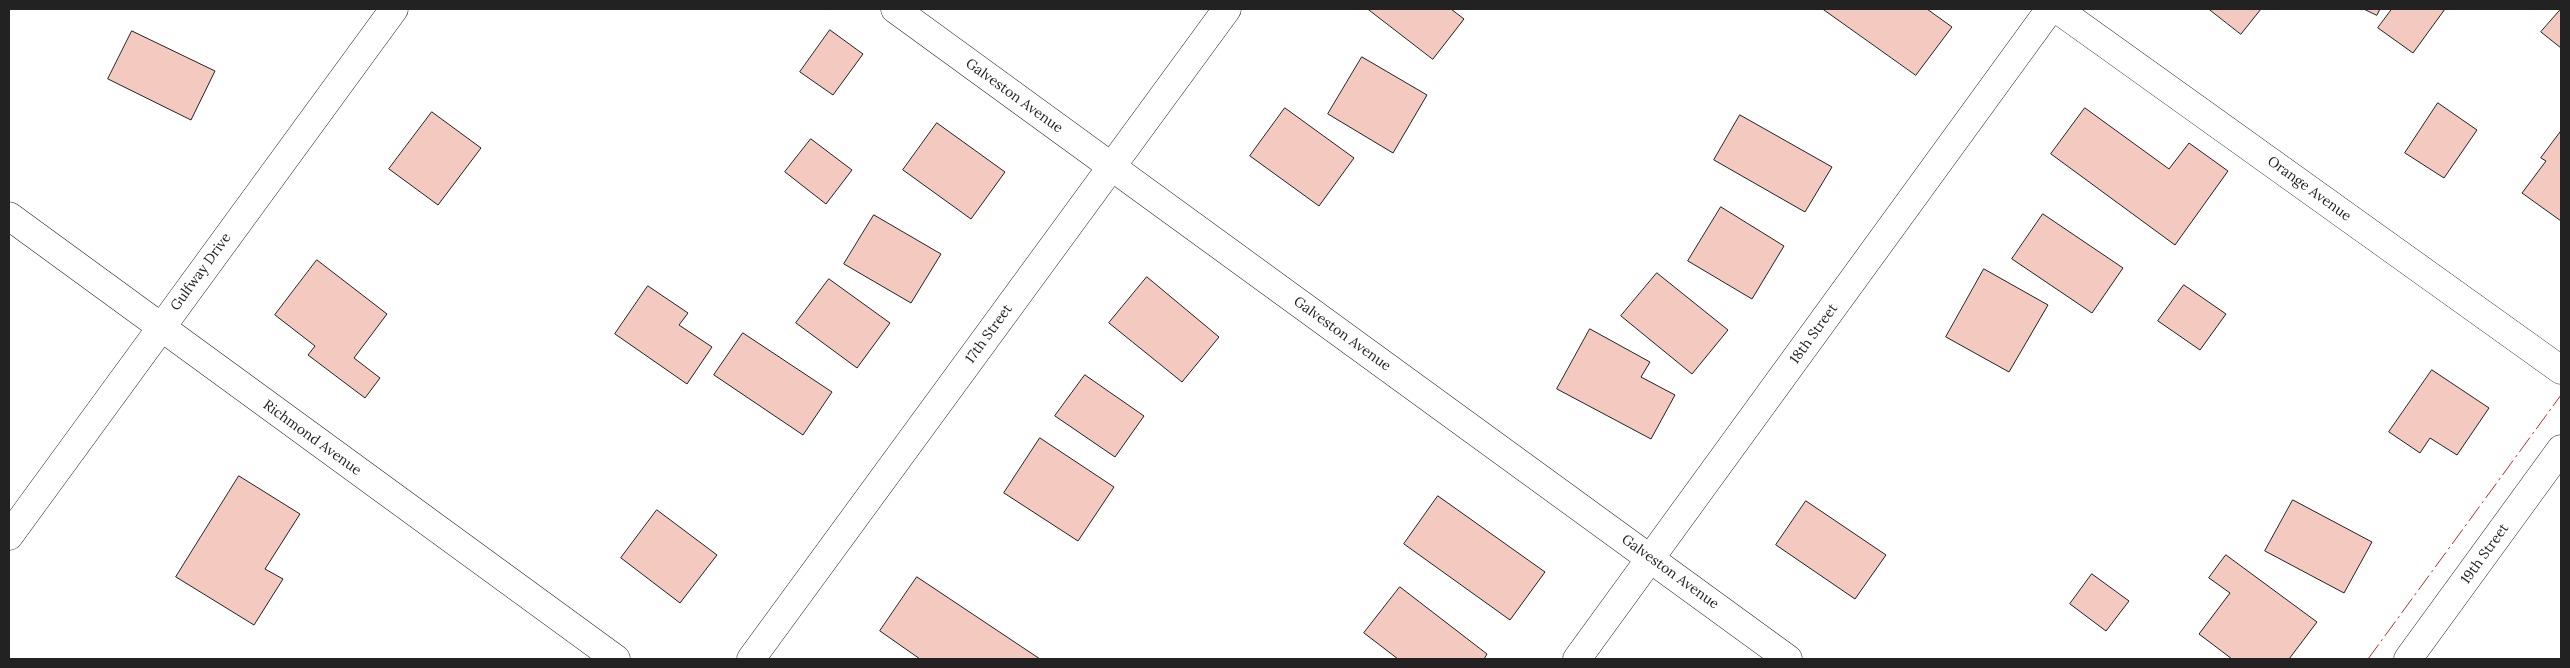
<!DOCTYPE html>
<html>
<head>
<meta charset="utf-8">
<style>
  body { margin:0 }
  #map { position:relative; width:2570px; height:668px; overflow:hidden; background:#fff; font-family:Lora,serif }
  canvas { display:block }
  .frame { position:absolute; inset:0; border:10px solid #222; pointer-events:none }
</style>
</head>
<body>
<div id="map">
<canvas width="2570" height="668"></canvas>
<div class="frame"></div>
</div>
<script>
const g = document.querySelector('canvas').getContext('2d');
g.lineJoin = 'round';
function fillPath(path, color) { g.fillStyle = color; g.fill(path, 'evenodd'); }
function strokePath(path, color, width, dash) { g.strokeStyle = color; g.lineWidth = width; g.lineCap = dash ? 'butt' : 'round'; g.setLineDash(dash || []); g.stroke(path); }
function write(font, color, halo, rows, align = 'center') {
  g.font = font + ' Lora,serif'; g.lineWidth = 4; g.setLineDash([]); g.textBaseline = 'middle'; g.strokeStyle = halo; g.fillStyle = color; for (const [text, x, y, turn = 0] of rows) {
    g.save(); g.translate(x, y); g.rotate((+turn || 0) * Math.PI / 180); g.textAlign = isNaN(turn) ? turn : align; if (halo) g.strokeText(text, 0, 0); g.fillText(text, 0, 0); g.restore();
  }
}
const building = new Path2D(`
  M 1368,9 L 1451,9 L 1464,19 L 1433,59 Z
  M 1823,9 L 1927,9 L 1952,27 L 1916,75 Z
  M 2209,9 L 2261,9 L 2241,34 Z
  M 2364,9 L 2380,9 L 2377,15 Z
  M 2392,9 L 2445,9 L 2413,53 L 2378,28 Z
  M 2561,9 L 2561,48 L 2541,32 Z
  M 830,30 L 863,54 L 833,95 L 800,72 Z
  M 132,31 L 215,71 L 191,120 L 108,79 Z
  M 1362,57 L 1427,95 L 1393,153 L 1328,114 Z
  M 2438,103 L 2477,130 L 2444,178 L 2405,153 Z
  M 1285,108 L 1354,158 L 1319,206 L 1250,156 Z
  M 2085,108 L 2169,169 L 2189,143 L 2228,171 L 2175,245 L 2051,154 Z
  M 432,112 L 481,148 L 438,205 L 389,169 Z
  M 1740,115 L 1832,167 L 1805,212 L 1714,160 Z
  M 937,123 L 1005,172 L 971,219 L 903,170 Z
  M 2561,131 L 2561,221 L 2522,193 L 2546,161 L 2541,158 Z
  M 811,139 L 852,170 L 826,204 L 785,172 Z
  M 1721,207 L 1784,246 L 1752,299 L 1688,261 Z
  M 2043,214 L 2123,268 L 2092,313 L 2012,259 Z
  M 874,215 L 941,254 L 911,303 L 844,264 Z
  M 317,260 L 387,314 L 354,358 L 380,378 L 365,398 L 308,355 L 315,346 L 275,315 Z
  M 1984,269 L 2048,305 L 2009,372 L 1946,337 Z
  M 1657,273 L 1728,330 L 1692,374 L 1621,316 Z
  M 1147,277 L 1219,337 L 1182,382 L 1109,323 Z
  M 829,279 L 890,323 L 857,368 L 796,323 Z
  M 2184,285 L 2226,314 L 2200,350 L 2158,321 Z
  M 648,286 L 688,313 L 679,325 L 712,347 L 687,384 L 615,334 Z
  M 1590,329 L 1650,362 L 1641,377 L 1675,395 L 1651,439 L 1557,389 Z
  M 743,333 L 832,392 L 803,435 L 714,375 Z
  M 2432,370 L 2489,408 L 2457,455 L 2430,438 L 2420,453 L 2389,432 Z
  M 1085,375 L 1144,416 L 1115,457 L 1055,416 Z
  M 1040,438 L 1114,487 L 1078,541 L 1004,493 Z
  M 239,476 L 300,514 L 265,569 L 283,579 L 254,625 L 176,577 Z
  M 1438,496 L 1545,572 L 1510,620 L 1404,544 Z
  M 2293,500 L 2372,542 L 2344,593 L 2265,551 Z
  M 1806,501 L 1886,555 L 1855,599 L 1776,545 Z
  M 657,510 L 717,555 L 680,603 L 621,558 Z
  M 2226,555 L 2317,622 L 2289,659 L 2232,659 L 2199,634 L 2230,593 L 2209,578 Z
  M 2092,574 L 2129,601 L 2106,631 L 2070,604 Z
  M 917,577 L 1040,659 L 920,659 L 880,631 Z
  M 1400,587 L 1487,654 L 1484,659 L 1398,659 L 1364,633 Z`);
fillPath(building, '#f3c9c0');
strokePath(building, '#222', 1);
const street = new Path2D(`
  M 895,9 L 1788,659
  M 2057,9 L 2561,370
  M 9,216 L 616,659
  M 751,659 L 1227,9
  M 1577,659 L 2050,9`);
const secondary = new Path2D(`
  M 2408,659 L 2561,449`);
const primary = new Path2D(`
  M 9,536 L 394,9`);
strokePath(street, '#222', 29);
strokePath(secondary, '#222', 29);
strokePath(primary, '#222', 29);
strokePath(street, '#fff', 28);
strokePath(secondary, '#fff', 28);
strokePath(primary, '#fff', 28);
strokePath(new Path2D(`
  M 2368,659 L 2561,395`), '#c62828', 1, [18, 4, 2.5, 4]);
write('14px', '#222', '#fff', [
  ["Galveston Avenue",1014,96,36],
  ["Orange Avenue",2309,189,36],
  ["Gulfway Drive",201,272,-54],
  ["17th Street",989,334,-54],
  ["Galveston Avenue",1342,334,36],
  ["18th Street",1814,334,-54],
  ["Richmond Avenue",312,438,36],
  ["19th Street",2485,554,-54],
  ["Galveston Avenue",1670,572,36]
]);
</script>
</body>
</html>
